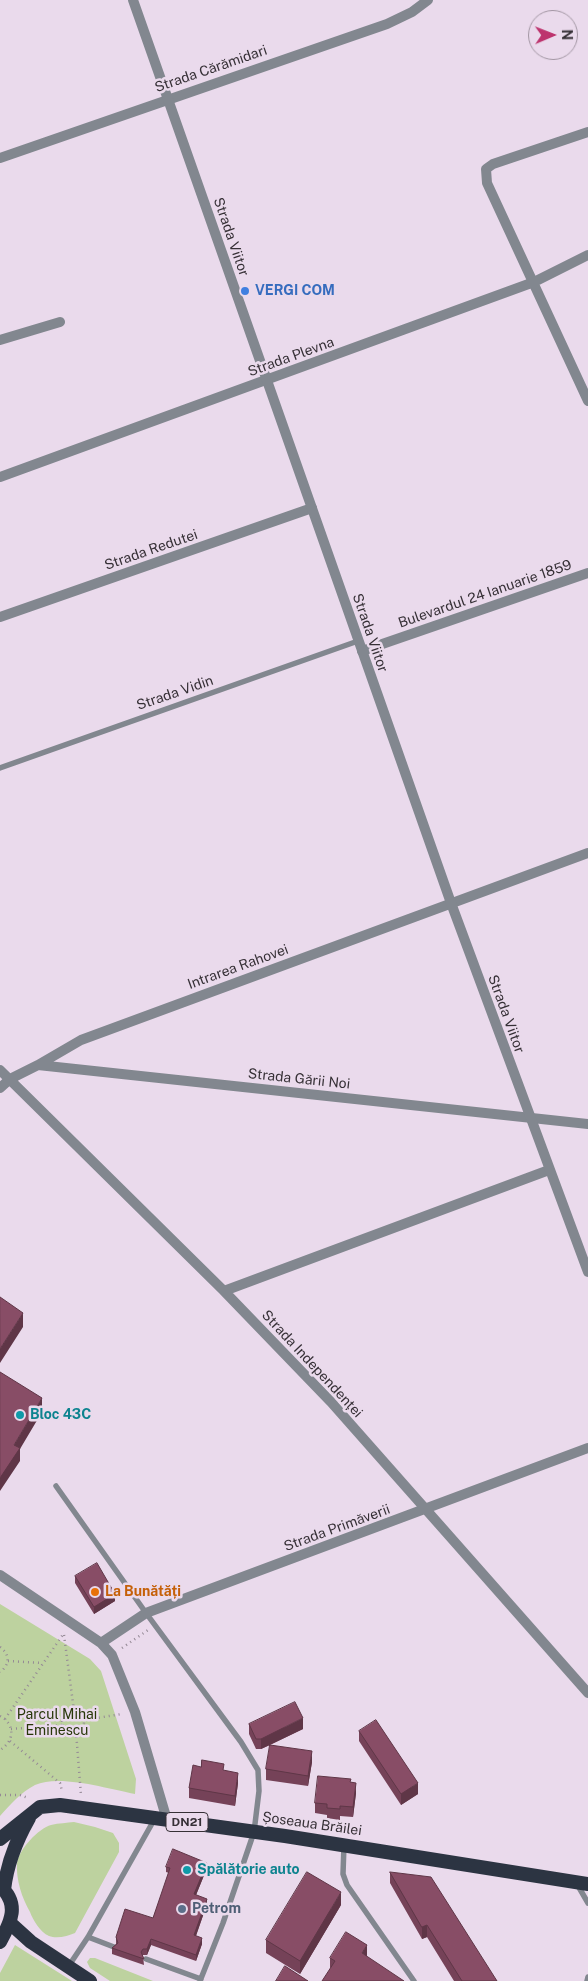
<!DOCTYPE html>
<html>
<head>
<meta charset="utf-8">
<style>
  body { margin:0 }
  #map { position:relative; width:588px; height:1981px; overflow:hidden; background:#eadaec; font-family:"Public Sans",sans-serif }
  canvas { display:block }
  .north { position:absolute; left:528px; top:10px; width:50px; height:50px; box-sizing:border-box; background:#eadaec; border:1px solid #a296a3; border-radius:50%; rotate:89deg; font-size:14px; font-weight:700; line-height:20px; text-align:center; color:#363036 }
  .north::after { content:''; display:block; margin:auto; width:18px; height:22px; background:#bd346e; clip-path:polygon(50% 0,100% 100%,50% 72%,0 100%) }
</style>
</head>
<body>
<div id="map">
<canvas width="588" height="1981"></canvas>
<div class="north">N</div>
</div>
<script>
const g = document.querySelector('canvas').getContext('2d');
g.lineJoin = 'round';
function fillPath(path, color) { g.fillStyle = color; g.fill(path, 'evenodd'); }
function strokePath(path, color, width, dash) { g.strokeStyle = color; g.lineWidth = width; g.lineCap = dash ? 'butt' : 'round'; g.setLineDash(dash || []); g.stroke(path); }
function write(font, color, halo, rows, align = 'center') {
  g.font = font + ' "Public Sans",sans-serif'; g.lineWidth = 5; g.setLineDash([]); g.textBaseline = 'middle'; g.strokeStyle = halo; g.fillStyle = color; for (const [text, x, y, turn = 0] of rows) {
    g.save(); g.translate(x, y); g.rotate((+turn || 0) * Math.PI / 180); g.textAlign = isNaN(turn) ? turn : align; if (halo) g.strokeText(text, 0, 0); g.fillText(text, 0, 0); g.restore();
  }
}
fillPath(new Path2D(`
  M 0,1604 L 90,1659 L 101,1671 L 136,1779 L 135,1794 C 108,1789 60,1774 35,1785 C 21,1792 10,1805 0,1816 Z
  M 74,1822 L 95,1827 L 113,1833 L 119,1843 L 119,1852 L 75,1933 C 68,1936 57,1939 49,1936 C 40,1932 33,1920 30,1912 C 22,1898 16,1880 17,1864 C 18,1850 39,1828 51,1825 C 59,1823 67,1823 74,1822 Z
  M 15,1945 L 72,1981 L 0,1981 L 0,1973 Z
  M 90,1958 L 95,1958 L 153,1981 L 110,1981 L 90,1968 L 87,1962 Z`), '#bdd29f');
strokePath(new Path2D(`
  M 64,1635 L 74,1711
  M 0,1647 C 10,1654 10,1665 0,1672
  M 122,1648 L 148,1630
  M 8,1661 L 43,1663
  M62 1722a11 11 0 1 1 22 0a11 11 0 1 1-22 0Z
  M 0,1716 C 15,1724 15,1741 0,1750
  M 5,1719 L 64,1633
  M 84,1720 L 122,1714
  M 11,1729 L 62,1725
  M 76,1732 L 81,1795
  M 10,1741 L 60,1783 L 62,1791
  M 0,1795 L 20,1795 L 28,1798`), '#948995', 2.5, [1, 4]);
strokePath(new Path2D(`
  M 0,768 L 358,641
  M 56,1486 L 146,1613 L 241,1742 L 258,1770 L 259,1791 L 254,1832 L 223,1923 L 200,1981
  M 344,1845 L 343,1874 L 347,1885 L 414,1981
  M 577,1884 L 588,1903
  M 88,1937 L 114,1947
  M 146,1959 L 201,1979
  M 68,1967 L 88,1937 L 154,1820
  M 587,1981 L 588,1977`), '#82878f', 5.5);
strokePath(new Path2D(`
  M 588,132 L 493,164 L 486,169 L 487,183 L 588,401
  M 0,158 L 387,24 L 412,12 L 428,0
  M 0,340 L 60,322
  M 0,477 L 534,282 L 588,255
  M 0,617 L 312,508
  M 362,651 L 588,573
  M 38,1065 L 81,1040 L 588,853
  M 0,1070 L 224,1291 L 331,1402 L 588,1693
  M 0,1088 L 10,1079 L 38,1065 L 588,1124
  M 224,1291 L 549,1170
  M 0,1575 L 101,1643 L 112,1655 L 135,1712 L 167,1820
  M 101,1643 L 146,1613 L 588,1448`), '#82878f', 10);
strokePath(new Path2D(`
  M 133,0 L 451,903 L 588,1272`), '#82878f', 10);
strokePath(new Path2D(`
  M 0,1839 L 40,1807 L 60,1805 L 285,1836 L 588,1884
  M 0,1886 C 20,1904 11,1922 0,1942
  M 4,1890 C 7,1863 16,1841 29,1818
  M 10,1923 L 31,1942 L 90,1981`), '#2c3442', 14);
fillPath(new Path2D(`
  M 75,1576 L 115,1601 L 94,1614 L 75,1583 Z
  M 249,1724 L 303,1729 L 270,1745 L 312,1762 L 308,1786 L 266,1780 L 266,1769 L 270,1745 L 261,1749 L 256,1749 L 249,1734 Z
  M 359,1731 L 418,1794 L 401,1805 L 359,1741 Z
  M 224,1771 L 238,1783 L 235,1806 L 189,1798 L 189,1788 Z
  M 351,1782 L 356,1793 L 353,1817 L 340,1816 L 340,1820 L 327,1818 L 327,1815 L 315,1813 L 315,1803 Z
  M 166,1867 L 207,1868 L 196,1895 L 207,1904 L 196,1936 L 202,1944 L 196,1961 L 151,1945 L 147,1955 L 143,1955 L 143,1956 L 144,1965 L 112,1954 L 112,1948 L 116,1944 L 116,1937 L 153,1918 L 169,1873 L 166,1872 Z
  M 390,1872 L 497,1981 L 454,1981 L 427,1937 L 422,1939 L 390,1883 Z
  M 341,1905 L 300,1974 L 266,1953 L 266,1940 Z
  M 367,1956 L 330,1968 L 330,1958 Z`), '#754258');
fillPath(new Path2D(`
  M 23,1313 L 23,1327 L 0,1363 L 0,1349 Z
  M 42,1398 L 42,1412 L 20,1449 L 20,1461 L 0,1491 L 0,1478 L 14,1445 Z
  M 115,1594 L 115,1601 L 94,1614 L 94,1607 Z
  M 303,1718 L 303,1729 L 261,1749 L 261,1739 Z
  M 312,1751 L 312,1762 L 308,1786 L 308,1776 Z
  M 238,1773 L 238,1783 L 235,1806 L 235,1796 Z
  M 356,1783 L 356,1793 L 353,1817 L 353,1807 Z
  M 418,1783 L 418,1794 L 401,1805 L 401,1794 Z
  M 207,1863 L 207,1868 L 194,1900 L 194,1894 Z
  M 341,1892 L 341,1905 L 300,1974 L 300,1961 Z
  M 207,1899 L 207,1904 L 194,1941 L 194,1935 Z
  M 427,1925 L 427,1937 L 422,1939 L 422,1927 Z
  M 202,1938 L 202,1944 L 196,1961 L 196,1955 Z
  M 151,1939 L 151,1945 L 147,1955 L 147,1949 Z
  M 367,1945 L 367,1957 L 362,1953 Z`), '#5f3647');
const building = new Path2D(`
  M 0,1297 L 23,1313 L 0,1349 Z
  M 0,1372 L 42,1398 L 14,1445 L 20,1448 L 0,1478 Z
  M 97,1563 L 115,1594 L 94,1607 L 75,1576 Z
  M 295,1702 L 303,1718 L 261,1739 L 256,1739 L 249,1724 Z
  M 376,1720 L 418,1783 L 401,1794 L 359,1731 Z
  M 270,1745 L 312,1751 L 308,1776 L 266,1769 Z
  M 202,1760 L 224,1764 L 223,1770 L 238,1773 L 235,1796 L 189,1788 L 193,1765 L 201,1767 Z
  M 318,1776 L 351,1779 L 350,1782 L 356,1783 L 353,1807 L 340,1806 L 340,1809 L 327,1808 L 327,1804 L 315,1803 Z
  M 173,1849 L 207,1863 L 194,1894 L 207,1899 L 194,1935 L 202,1938 L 196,1955 L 151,1939 L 147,1949 L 143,1949 L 141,1952 L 144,1959 L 112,1948 L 118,1943 L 116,1937 L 125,1909 L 153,1918 L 170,1868 L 166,1867 Z
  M 307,1872 L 341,1892 L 300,1961 L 266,1940 Z
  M 390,1872 L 431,1877 L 497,1981 L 462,1981 L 427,1925 L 422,1927 Z
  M 346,1932 L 367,1945 L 362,1953 L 404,1981 L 322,1981 L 335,1961 L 330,1958 Z
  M 285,1966 L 308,1981 L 276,1981 Z`);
fillPath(building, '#884d66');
strokePath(building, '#5f3647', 1);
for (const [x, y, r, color] of [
  [245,291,5,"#3f7fe0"],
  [20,1415,5,"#0f9aa8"],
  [95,1592,5,"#e8710a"],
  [187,1870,5,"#0f9aa8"],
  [182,1909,5,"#5c6f8a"]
]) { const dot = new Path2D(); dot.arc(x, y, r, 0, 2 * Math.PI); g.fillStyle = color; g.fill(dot); strokePath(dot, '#eadaec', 2); }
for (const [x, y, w] of [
  [187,1822,42]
]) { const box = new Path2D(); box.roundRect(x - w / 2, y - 9.5, w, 19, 4); g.fillStyle = '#eadaec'; g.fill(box); strokePath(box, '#363036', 1); }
write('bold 12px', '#363036', null, [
  ["DN21",187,1822]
]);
write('14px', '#363036', '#eadaec', [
  ["Strada Cărămidari",211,69,-19],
  ["Strada Viitor",231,237,71],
  ["Strada Plevna",291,357,-20],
  ["Strada Redutei",151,550,-19],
  ["Bulevardul 24 Ianuarie 1859",485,594,-19],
  ["Strada Viitor",370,633,71],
  ["Strada Vidin",175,693,-19],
  ["Intrarea Rahovei",238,967,-20],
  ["Strada Viitor",506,1014,70],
  ["Strada Gării Noi",299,1079,6],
  ["Strada Independenței",312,1364,47],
  ["Strada Primăverii",337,1528,-20],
  ["Șoseaua Brăilei",312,1824,8]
]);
write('bold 14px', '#366cbe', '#eadaec', [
  ["VERGI COM",255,291]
], 'left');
write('bold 14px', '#0d838f', '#eadaec', [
  ["Bloc 43C",30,1415],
  ["Spălătorie auto",197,1870]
], 'left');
write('bold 14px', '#c56008', '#eadaec', [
  ["La Bunătăți",105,1592]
], 'left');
write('14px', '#283709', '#eadaec', [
  ["Parcul Mihai",57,1715],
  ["Eminescu",57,1731]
]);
write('bold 14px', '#4e5e75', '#eadaec', [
  ["Petrom",192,1909]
], 'left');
</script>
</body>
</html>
